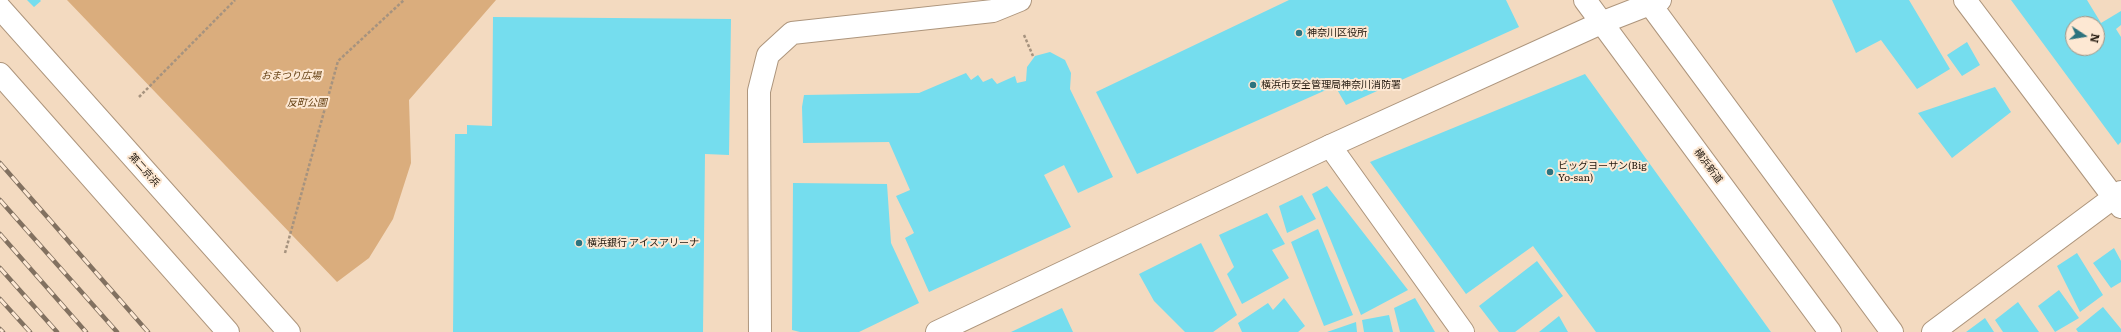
<!DOCTYPE html>
<html>
<head>
<meta charset="utf-8">
<style>
  body { margin:0 }
  #map { position:relative; width:2121px; height:332px; overflow:hidden; background:#f3dac0; font-family:Literata,serif }
  canvas { display:block }
  .north { position:absolute; left:2065px; top:16px; width:40px; height:40px; box-sizing:border-box; background:#fde8d3; border:1px solid #a59484; border-radius:50%; rotate:102deg; font-size:11px; font-weight:700; line-height:16px; text-align:center; color:#20170d }
  .north::after { content:''; display:block; margin:auto; width:14px; height:18px; background:#2c737e; clip-path:polygon(50% 0,100% 100%,50% 72%,0 100%) }
</style>
</head>
<body>
<div id="map">
<canvas width="2121" height="332"></canvas>
<div class="north">N</div>
</div>
<script>
const g = document.querySelector('canvas').getContext('2d');
g.lineJoin = 'round';
function fillPath(path, color) { g.fillStyle = color; g.fill(path, 'evenodd'); }
function strokePath(path, color, width, dash) { g.strokeStyle = color; g.lineWidth = width; g.lineCap = dash ? 'butt' : 'round'; g.setLineDash(dash || []); g.stroke(path); }
function write(font, color, halo, rows, align = 'center') {
  g.font = font + ' Literata,"Noto Sans JP",serif'; g.lineWidth = 4; g.setLineDash([]); g.textBaseline = 'middle'; g.strokeStyle = halo; g.fillStyle = color; for (const [text, x, y, turn = 0] of rows) {
    g.save(); g.translate(x, y); g.rotate((+turn || 0) * Math.PI / 180); g.textAlign = isNaN(turn) ? turn : align; if (halo) g.strokeText(text, 0, 0); g.fillText(text, 0, 0); g.restore();
  }
}
fillPath(new Path2D(`
  M 67,0 L 496,0 L 409,100 L 411,163 L 393,219 L 369,258 L 337,282 Z`), '#daad7d');
fillPath(new Path2D(`
  M 27,0 L 40,0 L 41,1 L 34,7 Z
  M 1289,0 L 1506,0 L 1519,27 L 1346,105 L 1335,86 L 1137,174 L 1096,92 Z
  M 1832,0 L 1909,0 L 1950,69 L 1917,89 L 1881,40 L 1856,53 Z
  M 2011,0 L 2087,0 L 2101,23 L 2121,11 L 2121,25 L 2116,29 L 2121,37 L 2121,142 L 2118,145 ZM 2073,24 L 2097,24 L 2097,48 L 2073,48 Z
  M 493,17 L 731,19 L 729,155 L 705,154 L 703,332 L 453,332 L 455,134 L 467,134 L 467,125 L 492,126 Z
  M 1967,42 L 1980,65 L 1962,76 L 1947,55 Z
  M 1050,52 L 1065,60 L 1071,73 L 1070,89 L 1113,177 L 1078,193 L 1064,165 L 1044,175 L 1071,227 L 929,292 L 905,238 L 914,233 L 896,196 L 910,190 L 889,142 L 803,143 L 802,107 L 804,95 L 919,93 L 966,73 L 971,80 L 978,75 L 983,82 L 992,78 L 997,84 L 1015,76 L 1017,83 L 1026,81 L 1027,67 L 1035,56 Z
  M 1585,74 L 1771,332 L 1596,332 L 1533,246 L 1466,294 L 1370,162 Z
  M 1995,87 L 2011,112 L 1952,158 L 1918,113 Z
  M 793,183 L 887,184 L 891,243 L 919,303 L 859,332 L 800,332 L 792,330 Z
  M 1327,186 L 1408,290 L 1361,315 L 1312,194 Z
  M 1302,195 L 1316,219 L 1287,233 L 1279,206 Z
  M 1267,213 L 1285,244 L 1272,250 L 1289,278 L 1242,304 L 1227,274 L 1234,267 L 1219,235 Z
  M 1318,229 L 1353,315 L 1324,326 L 1291,242 Z
  M 1201,243 L 1237,315 L 1213,332 L 1185,332 L 1154,301 L 1139,274 Z
  M 2114,248 L 2121,261 L 2121,282 L 2111,288 L 2093,263 Z
  M 2077,253 L 2103,295 L 2080,312 L 2057,266 Z
  M 1537,261 L 1563,296 L 1515,332 L 1499,332 L 1479,306 Z
  M 2059,290 L 2079,318 L 2055,332 L 2038,306 Z
  M 1284,298 L 1305,326 L 1298,332 L 1242,332 L 1238,323 L 1268,303 L 1273,310 Z
  M 1415,298 L 1435,332 L 1400,332 L 1394,308 Z
  M 2018,302 L 2039,332 L 2003,332 L 1995,320 Z
  M 2103,307 L 2121,329 L 2121,332 L 2078,332 L 2076,329 Z
  M 1062,308 L 1073,332 L 1011,332 Z
  M 1389,315 L 1393,332 L 1364,332 L 1362,320 Z
  M 1559,316 L 1568,332 L 1539,332 Z
  M 1985,318 L 1994,332 L 1966,332 Z
  M 1356,322 L 1357,332 L 1327,332 Z`), '#75ddee');
const minor = new Path2D(`
  M 1330,146 L 1463,332
  M 760,332 L 759,91 L 768,55 L 792,33 L 993,11 L 1020,0`);
const tertiary = new Path2D(`
  M 1965,0 L 2121,207
  M 937,332 L 1330,146 L 1601,23 L 1660,0
  M 1933,332 L 2121,192`);
const trunk = new Path2D(`
  M 1585,0 L 1830,332
  M 1647,0 L 1892,332
  M 0,8 L 289,332
  M 0,74 L 228,332`);
strokePath(minor, '#ad957c', 24);
strokePath(tertiary, '#ad957c', 24);
strokePath(trunk, '#ad957c', 24);
strokePath(new Path2D(`
  M 1024,35 L 1033,56
  M 139,97 L 235,0
  M 285,253 L 338,61 L 404,0`), '#a6937f', 2.5, [3, 2]);
strokePath(minor, '#fff', 22);
strokePath(tertiary, '#fff', 22);
strokePath(trunk, '#fff', 22);
const rail = new Path2D(`
  M 0,163 L 148,332
  M 0,200 L 117,332
  M 0,234 L 86,332
  M 0,268 L 57,332
  M 0,299 L 30,332
  M 0,329 L 3,332`);
strokePath(rail, '#827160', 4.5);
strokePath(rail, '#fde8d3', 3, [9]);
for (const [x, y, r, color] of [
  [1299,33,4,"#2c737e"],
  [1253,85,4,"#2c737e"],
  [1550,172,4,"#2c737e"],
  [579,243,4,"#2c737e"]
]) { const dot = new Path2D(); dot.arc(x, y, r, 0, 2 * Math.PI); g.fillStyle = color; g.fill(dot); strokePath(dot, '#fde8d3', 1.5); }
write('10px', '#20170d', '#fde8d3', [
  ["神奈川区役所",1307,33],
  ["横浜市安全管理局神奈川消防署",1261,85],
  ["ビッグヨーサン(Big",1558,166],
  ["Yo-san)",1558,178],
  ["横浜銀行 アイスアリーナ",587,243]
], 'left');
write('italic 10px', '#674316', '#fde8d3', [
  ["おまつり広場",291,76],
  ["反町公園",307,103]
]);
write('10px', '#20170d', '#fde8d3', [
  ["横浜新道",1708,166,53],
  ["第二京浜",144,170,48]
]);
</script>
</body>
</html>
